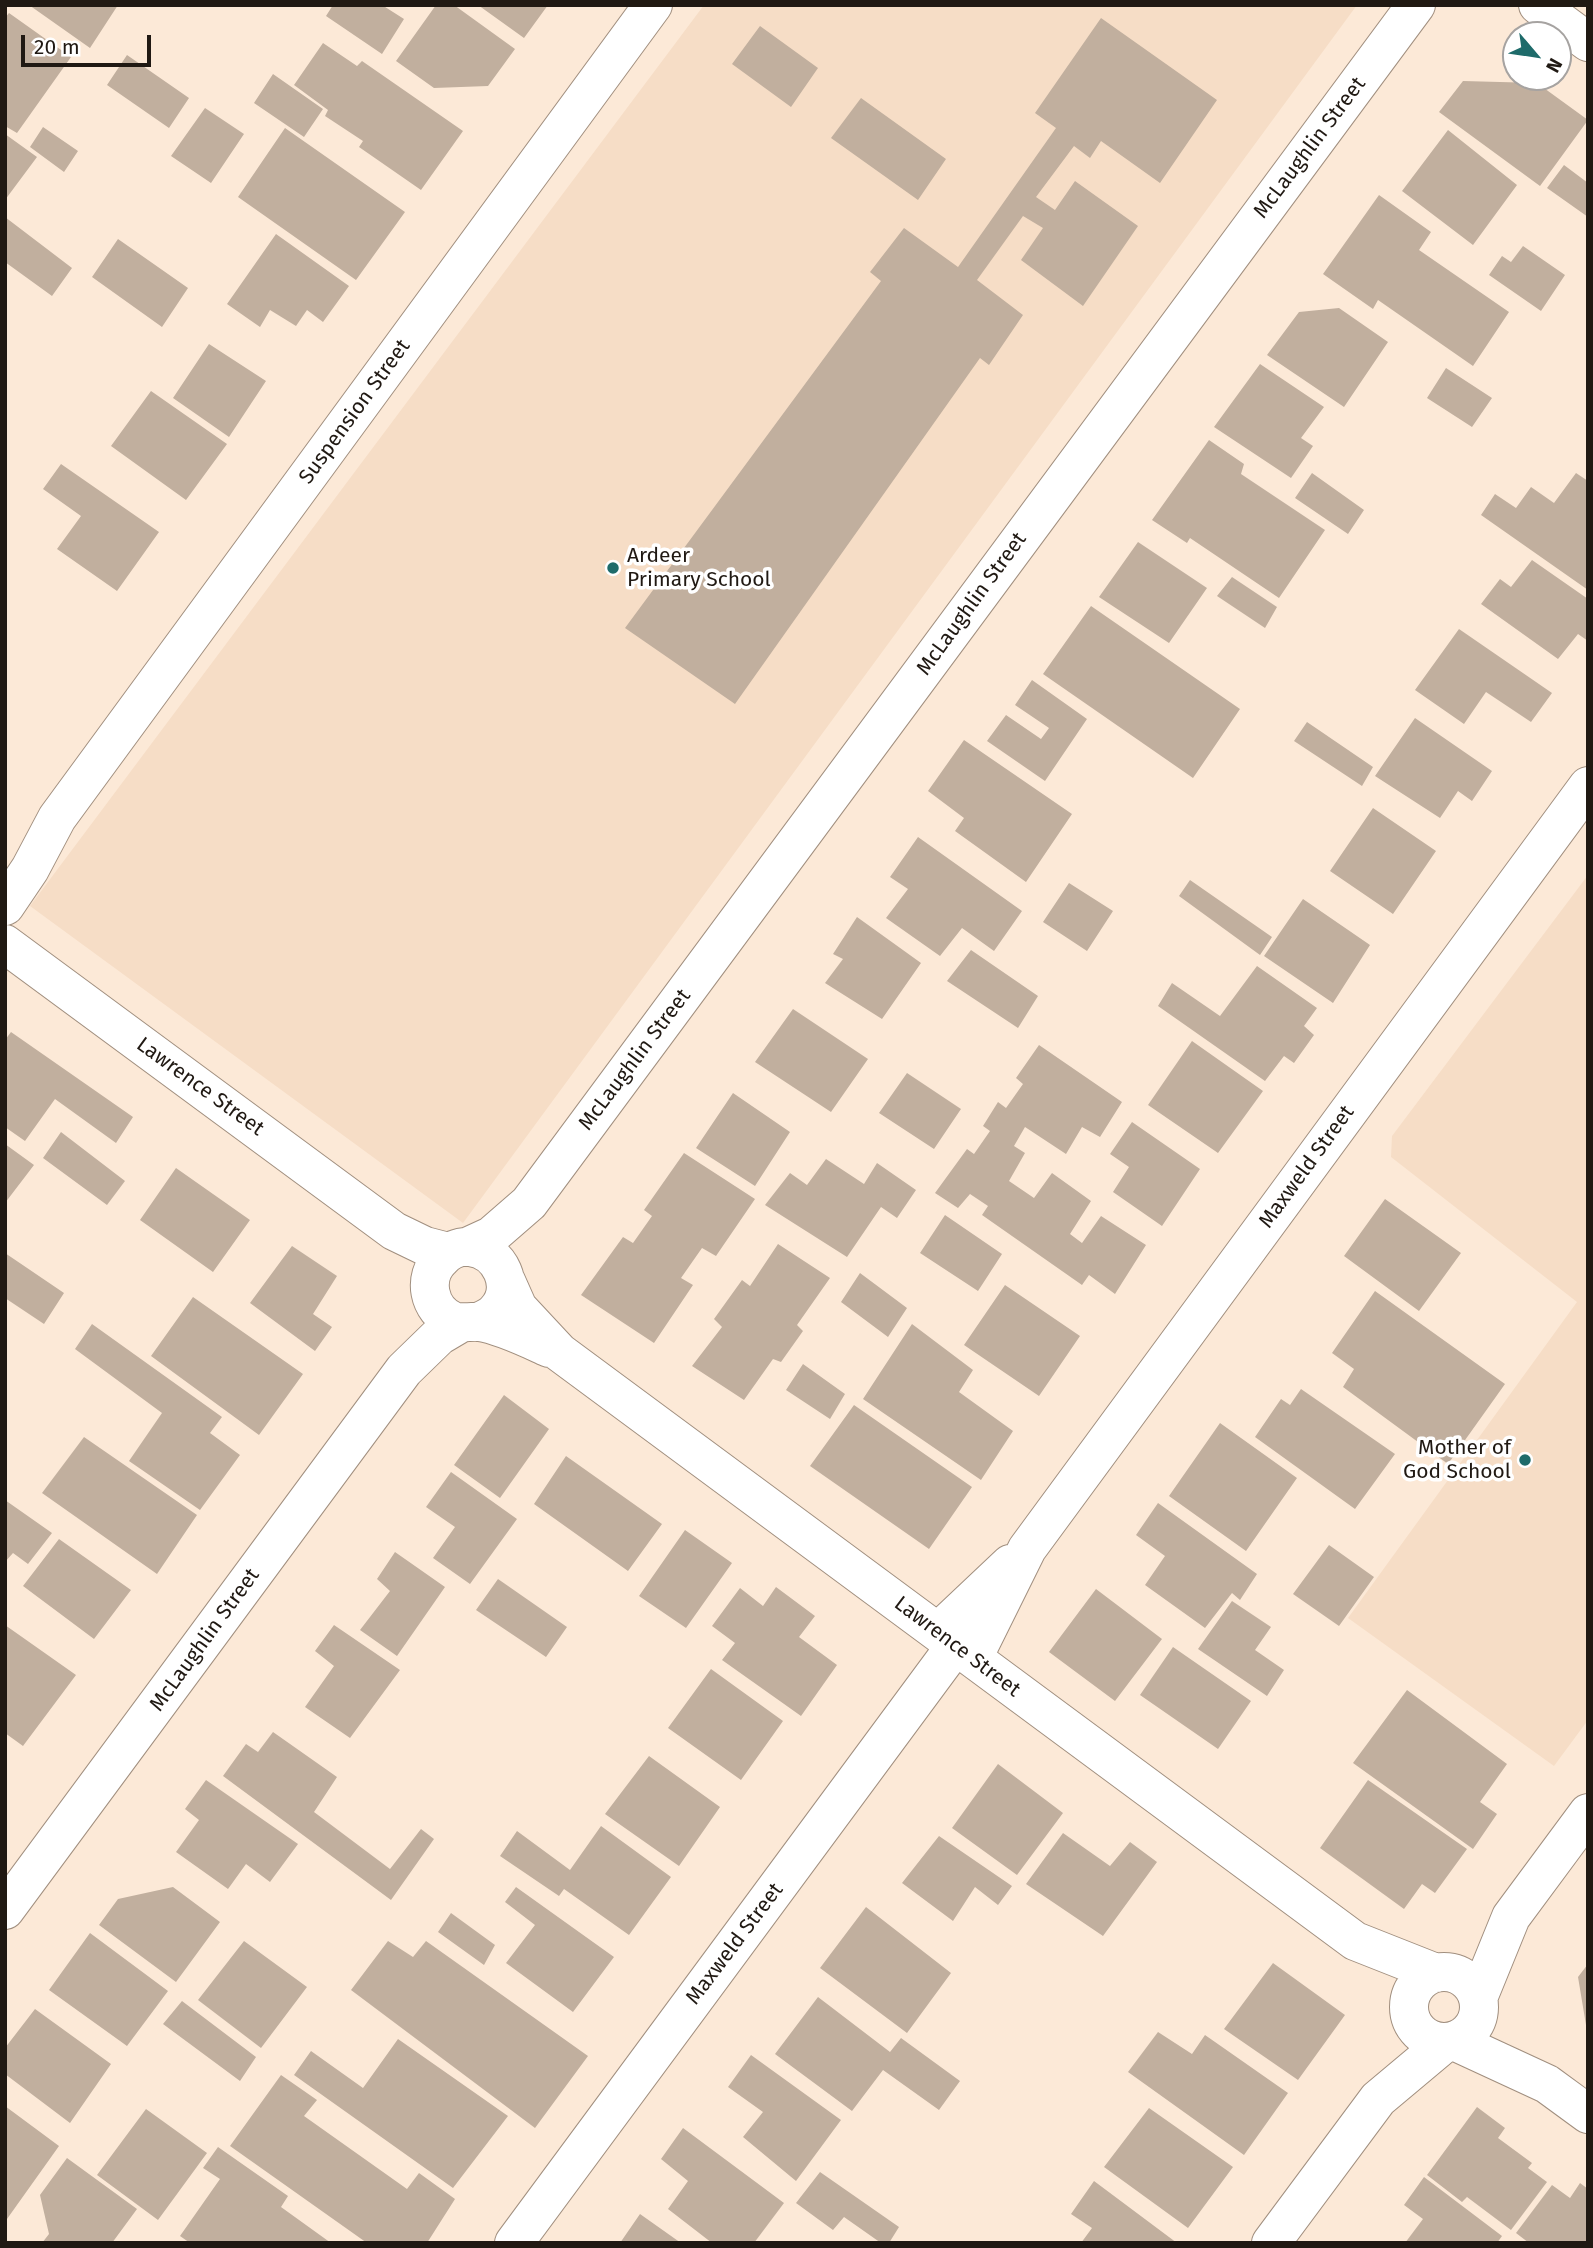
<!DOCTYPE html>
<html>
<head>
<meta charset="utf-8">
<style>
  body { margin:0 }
  #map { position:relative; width:1593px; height:2248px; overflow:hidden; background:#fce9d7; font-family:"Fira Sans",sans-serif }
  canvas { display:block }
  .frame { position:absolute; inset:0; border:7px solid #201913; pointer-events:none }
  .north { position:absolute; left:1502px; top:21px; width:70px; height:70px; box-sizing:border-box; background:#fff; border:2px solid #a6a3a1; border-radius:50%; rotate:119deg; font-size:19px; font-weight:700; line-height:28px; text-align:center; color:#201913 }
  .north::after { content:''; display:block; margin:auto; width:24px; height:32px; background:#1e6b6a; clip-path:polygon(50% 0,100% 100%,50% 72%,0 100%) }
  .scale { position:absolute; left:21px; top:35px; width:130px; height:32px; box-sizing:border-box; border:4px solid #201913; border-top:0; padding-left:9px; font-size:21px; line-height:24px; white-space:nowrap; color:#201913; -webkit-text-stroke:5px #fff; paint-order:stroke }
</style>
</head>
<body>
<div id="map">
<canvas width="1593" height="2248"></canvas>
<div class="frame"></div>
<div class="north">N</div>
<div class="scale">20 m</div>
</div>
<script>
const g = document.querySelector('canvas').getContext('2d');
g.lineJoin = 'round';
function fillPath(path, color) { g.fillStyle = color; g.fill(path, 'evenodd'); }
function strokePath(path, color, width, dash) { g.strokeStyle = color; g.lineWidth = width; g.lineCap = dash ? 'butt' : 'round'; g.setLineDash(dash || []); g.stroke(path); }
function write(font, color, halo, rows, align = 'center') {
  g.font = font + ' "Fira Sans",sans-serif'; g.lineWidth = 7; g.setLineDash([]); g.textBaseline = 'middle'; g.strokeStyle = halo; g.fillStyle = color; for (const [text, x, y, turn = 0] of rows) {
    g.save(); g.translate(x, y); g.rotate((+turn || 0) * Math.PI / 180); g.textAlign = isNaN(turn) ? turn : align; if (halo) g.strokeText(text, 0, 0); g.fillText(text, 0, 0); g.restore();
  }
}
fillPath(new Path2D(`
  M 704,5 L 1357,5 L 463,1223 L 30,906 Z
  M 1588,875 L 1588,1720 L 1554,1766 L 1348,1618 L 1577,1302 L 1391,1157 L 1392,1136 Z`), '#f6ddc6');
fillPath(new Path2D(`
  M 29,5 L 118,5 L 90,48 Z
  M 333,5 L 382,5 L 404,19 L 382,54 L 326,16 Z
  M 436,5 L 454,5 L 515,49 L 488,86 L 434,88 L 396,61 Z
  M 478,5 L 548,5 L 524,38 Z
  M 9,13 L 71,57 L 17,133 L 5,126 L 5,18 Z
  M 1101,18 L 1217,100 L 1160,183 L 1101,141 L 1090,158 L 1074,146 L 1036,197 L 1055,210 L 1075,181 L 1138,226 L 1083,306 L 1021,260 L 1043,228 L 1023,216 L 977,280 L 1023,315 L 989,365 L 980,358 L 735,704 L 625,628 L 881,281 L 870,272 L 904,228 L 958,267 L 1056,128 L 1035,113 Z
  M 760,26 L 818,68 L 791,107 L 732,64 Z
  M 323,43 L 357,66 L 362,61 L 463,131 L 421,190 L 359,147 L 363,141 L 325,116 L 328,110 L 294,85 Z
  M 127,55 L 189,98 L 169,128 L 107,85 Z
  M 273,74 L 323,109 L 304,137 L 254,103 Z
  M 1463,81 L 1537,83 L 1588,120 L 1540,186 L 1439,112 Z
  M 861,98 L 946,159 L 918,200 L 831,138 Z
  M 205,108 L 244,134 L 211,183 L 171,156 Z
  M 43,127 L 78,151 L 64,172 L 30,147 Z
  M 285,128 L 405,212 L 356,280 L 238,197 Z
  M 1448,130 L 1517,185 L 1473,245 L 1402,191 Z
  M 5,134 L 37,157 L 5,200 Z
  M 1564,165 L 1588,183 L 1588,217 L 1547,188 Z
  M 1379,195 L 1431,232 L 1419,250 L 1509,312 L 1473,366 L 1378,300 L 1373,309 L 1323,274 Z
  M 5,217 L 72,268 L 52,296 L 5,262 Z
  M 276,234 L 349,286 L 323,322 L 307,310 L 296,326 L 270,310 L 260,327 L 227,304 Z
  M 118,239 L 188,288 L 162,327 L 92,277 Z
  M 1523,246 L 1565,275 L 1541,311 L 1489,275 L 1502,256 L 1511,262 Z
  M 1339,308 L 1388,342 L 1344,407 L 1267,355 L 1299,312 Z
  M 209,344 L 266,381 L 229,437 L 173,398 Z
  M 1260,364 L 1324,407 L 1301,438 L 1313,446 L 1291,478 L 1214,427 Z
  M 1446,368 L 1492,398 L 1472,427 L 1427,398 Z
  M 151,391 L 227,444 L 186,500 L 111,446 Z
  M 1209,440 L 1244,464 L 1241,474 L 1325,530 L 1279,598 L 1190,538 L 1187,543 L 1152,520 Z
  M 61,464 L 159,532 L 117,591 L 57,549 L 81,516 L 43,489 Z
  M 1312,473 L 1364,510 L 1348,534 L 1295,498 Z
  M 1576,473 L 1588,481 L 1588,590 L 1481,515 L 1495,494 L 1516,508 L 1531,487 L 1554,503 Z
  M 1138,542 L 1207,588 L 1169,643 L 1099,597 Z
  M 1532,560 L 1588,599 L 1588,641 L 1578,634 L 1558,659 L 1481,604 L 1500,579 L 1511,587 Z
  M 1232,577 L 1277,607 L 1265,628 L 1217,596 Z
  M 1091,606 L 1240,709 L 1193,778 L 1043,674 Z
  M 1459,629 L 1552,693 L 1531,722 L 1486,692 L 1464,724 L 1415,690 Z
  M 1032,680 L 1087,719 L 1045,781 L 987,741 L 1006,715 L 1041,739 L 1049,728 L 1015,705 Z
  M 1415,718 L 1492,771 L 1472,801 L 1458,791 L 1440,818 L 1375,776 Z
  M 1307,722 L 1373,767 L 1362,786 L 1294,741 Z
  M 964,740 L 1072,814 L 1026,882 L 955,831 L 964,818 L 928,791 Z
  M 1373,808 L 1436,851 L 1393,914 L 1330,871 Z
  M 918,837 L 1022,911 L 994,951 L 962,928 L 940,956 L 886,918 L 908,889 L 890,877 Z
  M 1190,880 L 1272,937 L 1260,955 L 1179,896 Z
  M 1069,883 L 1113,911 L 1087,951 L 1043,922 Z
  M 1303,899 L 1370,945 L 1333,1003 L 1264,956 Z
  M 857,917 L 921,963 L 882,1019 L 825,983 L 843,959 L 833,954 Z
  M 971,950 L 1038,996 L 1018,1028 L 947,981 Z
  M 1257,966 L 1317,1008 L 1304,1026 L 1314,1035 L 1294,1063 L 1284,1056 L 1265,1081 L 1158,1006 L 1172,983 L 1220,1016 Z
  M 793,1009 L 868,1059 L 831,1112 L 755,1062 Z
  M 11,1032 L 133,1117 L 116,1143 L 55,1099 L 25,1141 L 5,1127 L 5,1040 Z
  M 1192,1041 L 1263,1091 L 1218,1153 L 1148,1105 Z
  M 1039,1045 L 1122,1102 L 1100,1137 L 1082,1127 L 1066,1154 L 1025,1127 L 1014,1146 L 1025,1153 L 1009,1181 L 1034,1198 L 1052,1173 L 1091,1201 L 1070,1234 L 1082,1243 L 1101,1216 L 1146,1245 L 1115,1294 L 1089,1275 L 1082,1285 L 982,1215 L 988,1206 L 970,1194 L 958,1208 L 935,1193 L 967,1149 L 974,1154 L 990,1131 L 983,1126 L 998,1102 L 1006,1108 L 1023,1084 L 1016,1078 Z
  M 907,1073 L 961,1109 L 934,1149 L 879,1113 Z
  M 733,1093 L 790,1132 L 755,1186 L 696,1148 Z
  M 1132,1122 L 1200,1169 L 1162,1226 L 1113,1192 L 1129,1167 L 1110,1154 Z
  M 61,1132 L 125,1181 L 107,1205 L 43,1158 Z
  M 5,1144 L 34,1165 L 5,1203 Z
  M 684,1153 L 755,1199 L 716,1256 L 702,1248 L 681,1278 L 693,1285 L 654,1343 L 581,1295 L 623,1237 L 633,1243 L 652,1216 L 644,1210 Z
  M 826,1159 L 864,1184 L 877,1163 L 916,1190 L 897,1218 L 881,1207 L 847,1257 L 765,1205 L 790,1173 L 807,1185 Z
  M 176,1168 L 250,1220 L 213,1272 L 140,1220 Z
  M 1385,1199 L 1461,1253 L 1419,1311 L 1344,1256 Z
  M 945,1215 L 1002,1254 L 978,1291 L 920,1253 Z
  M 778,1244 L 830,1278 L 797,1325 L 803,1331 L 781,1362 L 773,1359 L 744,1400 L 692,1366 L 722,1327 L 714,1319 L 742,1280 L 750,1286 Z
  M 292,1246 L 337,1276 L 313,1314 L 332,1327 L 315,1351 L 250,1303 Z
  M 5,1253 L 64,1293 L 44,1324 L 5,1298 Z
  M 860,1273 L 907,1308 L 888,1337 L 841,1302 Z
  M 1005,1285 L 1080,1336 L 1039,1396 L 964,1345 Z
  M 1375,1291 L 1505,1384 L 1448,1464 L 1343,1387 L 1354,1369 L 1332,1353 Z
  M 193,1297 L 303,1374 L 259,1435 L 151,1356 Z
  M 92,1324 L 222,1417 L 210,1433 L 240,1455 L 200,1510 L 129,1461 L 162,1413 L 75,1349 Z
  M 912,1324 L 973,1370 L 959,1392 L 1013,1431 L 981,1480 L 863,1399 Z
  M 803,1364 L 845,1394 L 830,1419 L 786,1390 Z
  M 1301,1389 L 1395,1454 L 1355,1509 L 1255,1437 L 1281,1399 L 1290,1405 Z
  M 504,1395 L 549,1429 L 500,1498 L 454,1465 Z
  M 854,1405 L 972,1487 L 929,1549 L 810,1466 Z
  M 1220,1423 L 1297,1478 L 1246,1551 L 1169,1496 Z
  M 84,1437 L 197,1515 L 157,1574 L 42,1493 Z
  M 566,1456 L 662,1524 L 628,1571 L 534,1504 Z
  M 451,1472 L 517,1519 L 470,1584 L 433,1558 L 455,1527 L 426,1507 Z
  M 5,1500 L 52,1533 L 28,1564 L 13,1553 L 5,1562 Z
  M 1158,1503 L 1257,1574 L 1240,1600 L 1232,1593 L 1205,1628 L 1145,1585 L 1165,1556 L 1136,1535 Z
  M 685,1530 L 732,1563 L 686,1628 L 639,1596 Z
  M 59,1539 L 131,1590 L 94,1639 L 23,1586 Z
  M 1329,1545 L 1374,1577 L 1339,1626 L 1293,1594 Z
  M 395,1552 L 445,1587 L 397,1656 L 360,1630 L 390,1591 L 377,1579 Z
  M 498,1579 L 567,1627 L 546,1657 L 476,1610 Z
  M 776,1587 L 815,1616 L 799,1637 L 837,1665 L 801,1716 L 722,1660 L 735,1643 L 712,1626 L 740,1588 L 763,1606 Z
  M 1096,1589 L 1162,1639 L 1115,1701 L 1049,1652 Z
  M 1232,1601 L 1271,1627 L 1255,1650 L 1284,1670 L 1267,1696 L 1198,1649 Z
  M 5,1625 L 76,1675 L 23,1746 L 5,1733 Z
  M 334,1625 L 400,1670 L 350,1738 L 305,1707 L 334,1666 L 315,1651 Z
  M 1173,1647 L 1251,1701 L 1218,1749 L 1140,1695 Z
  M 711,1669 L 783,1721 L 741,1780 L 668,1728 Z
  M 1407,1690 L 1507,1764 L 1480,1802 L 1497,1814 L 1473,1849 L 1353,1763 Z
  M 273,1732 L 337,1777 L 314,1812 L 390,1869 L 421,1829 L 434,1839 L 391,1900 L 223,1776 L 246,1744 L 258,1752 Z
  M 649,1756 L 720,1807 L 679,1866 L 605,1814 Z
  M 998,1764 L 1063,1813 L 1017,1875 L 952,1828 Z
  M 206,1780 L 298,1844 L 270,1882 L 246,1864 L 228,1889 L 176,1852 L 199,1820 L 185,1809 Z
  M 1368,1780 L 1467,1849 L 1435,1893 L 1422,1884 L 1404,1909 L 1320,1848 Z
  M 601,1826 L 671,1877 L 629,1935 L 564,1889 L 559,1896 L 500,1856 L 517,1831 L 570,1870 Z
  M 1063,1833 L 1110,1866 L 1130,1842 L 1157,1862 L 1103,1936 L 1026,1884 Z
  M 939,1836 L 1012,1886 L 998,1905 L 975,1887 L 953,1921 L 902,1883 Z
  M 173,1887 L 220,1922 L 176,1982 L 99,1925 L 118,1899 Z
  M 516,1887 L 614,1957 L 573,2012 L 506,1963 L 535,1925 L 505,1902 Z
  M 866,1907 L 951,1973 L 907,2033 L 820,1968 Z
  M 451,1913 L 495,1945 L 484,1965 L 438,1932 Z
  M 90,1933 L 168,1991 L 127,2046 L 49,1990 Z
  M 244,1941 L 307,1987 L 261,2048 L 198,2000 Z
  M 388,1941 L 413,1957 L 426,1941 L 588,2056 L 535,2128 L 351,1990 Z
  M 1273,1963 L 1345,2015 L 1298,2080 L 1224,2029 Z
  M 1588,1964 L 1588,2025 L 1586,2025 L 1578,1977 Z
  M 818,1997 L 890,2052 L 901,2038 L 960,2081 L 939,2110 L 883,2070 L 852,2111 L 775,2054 Z
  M 182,2001 L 256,2057 L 240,2081 L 163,2024 Z
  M 35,2009 L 111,2064 L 70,2123 L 5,2074 L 5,2048 Z
  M 1158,2032 L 1192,2054 L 1205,2035 L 1288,2093 L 1244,2155 L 1128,2072 Z
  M 398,2039 L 508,2116 L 453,2188 L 294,2075 L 311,2051 L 363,2088 Z
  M 751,2055 L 841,2120 L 796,2181 L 743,2137 L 763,2112 L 728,2087 Z
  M 281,2075 L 317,2100 L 304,2116 L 407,2189 L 419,2173 L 455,2199 L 427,2243 L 367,2243 L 230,2146 Z
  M 5,2106 L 59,2146 L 7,2219 L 5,2217 Z
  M 1477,2107 L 1505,2128 L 1498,2138 L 1532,2163 L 1528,2168 L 1547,2182 L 1511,2230 L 1467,2197 L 1462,2202 L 1427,2175 Z
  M 1149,2108 L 1233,2167 L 1188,2228 L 1104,2167 Z
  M 146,2109 L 207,2153 L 158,2220 L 97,2175 Z
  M 683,2128 L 784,2203 L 754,2243 L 712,2243 L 668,2209 L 688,2181 L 661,2159 Z
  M 218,2147 L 288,2196 L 281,2207 L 331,2243 L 190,2243 L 180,2236 L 220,2179 L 203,2168 Z
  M 67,2158 L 137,2209 L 112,2243 L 42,2243 L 49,2234 L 40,2195 Z
  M 820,2172 L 899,2227 L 889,2243 L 881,2243 L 844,2217 L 833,2230 L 796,2203 Z
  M 1424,2177 L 1502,2236 L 1497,2243 L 1405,2243 L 1423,2219 L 1404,2205 Z
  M 1094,2181 L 1177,2243 L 1081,2243 L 1092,2228 L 1071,2214 Z
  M 1580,2183 L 1588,2189 L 1588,2243 L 1529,2243 L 1516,2233 L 1552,2185 L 1570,2198 Z
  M 640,2214 L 681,2243 L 620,2243 Z`), '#c1af9e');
const minor = new Path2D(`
  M 1538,5 L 1588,42
  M 5,906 L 30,869 L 57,818 L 653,5
  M 5,944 L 394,1231 L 425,1246 L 448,1252
  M 467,1247 L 491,1236 L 529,1203 L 1416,5
  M 506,1281 L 518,1308 L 559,1352 L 1355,1941 L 1436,1973
  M 478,1322 C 485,1319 491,1317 496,1311 C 518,1288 500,1250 470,1247 C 459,1246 448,1251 441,1259 C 422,1277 428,1310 453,1321 C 462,1324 470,1321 479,1322 C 501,1325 529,1339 549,1348
  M 938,1632 L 1010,1564
  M 973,1658 L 1027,1549 L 1588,786
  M 5,1910 L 404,1370 L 439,1336 L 461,1323
  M1409 2007a35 35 0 1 1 70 0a35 35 0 1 1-70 0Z
  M 1478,1998 L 1511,1917 L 1588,1813
  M 1454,2041 L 1547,2084 L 1588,2114
  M 514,2243 L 956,1645
  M 1271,2243 L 1378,2099 L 1446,2042`);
strokePath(minor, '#a18f7f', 40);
strokePath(minor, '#fff', 38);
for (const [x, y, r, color] of [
  [613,568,7,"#1e6b6a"],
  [1525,1460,7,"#1e6b6a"]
]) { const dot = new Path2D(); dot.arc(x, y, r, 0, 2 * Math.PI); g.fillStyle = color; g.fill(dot); strokePath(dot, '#fff', 2.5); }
write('21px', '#201913', '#fff', [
  ["McLaughlin Street",1310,148,-53],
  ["Suspension Street",355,412,-54],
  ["McLaughlin Street",972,604,-54],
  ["McLaughlin Street",635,1060,-53],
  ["Lawrence Street",200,1087,36],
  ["Maxweld Street",1307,1167,-54],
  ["McLaughlin Street",205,1640,-54],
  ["Lawrence Street",957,1647,37],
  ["Maxweld Street",735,1944,-53]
]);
write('21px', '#201913', '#fff', [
  ["Ardeer",627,556],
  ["Primary School",627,580],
  ["Mother of",1511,1448,"right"],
  ["God School",1511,1472,"right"]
], 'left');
</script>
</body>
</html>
